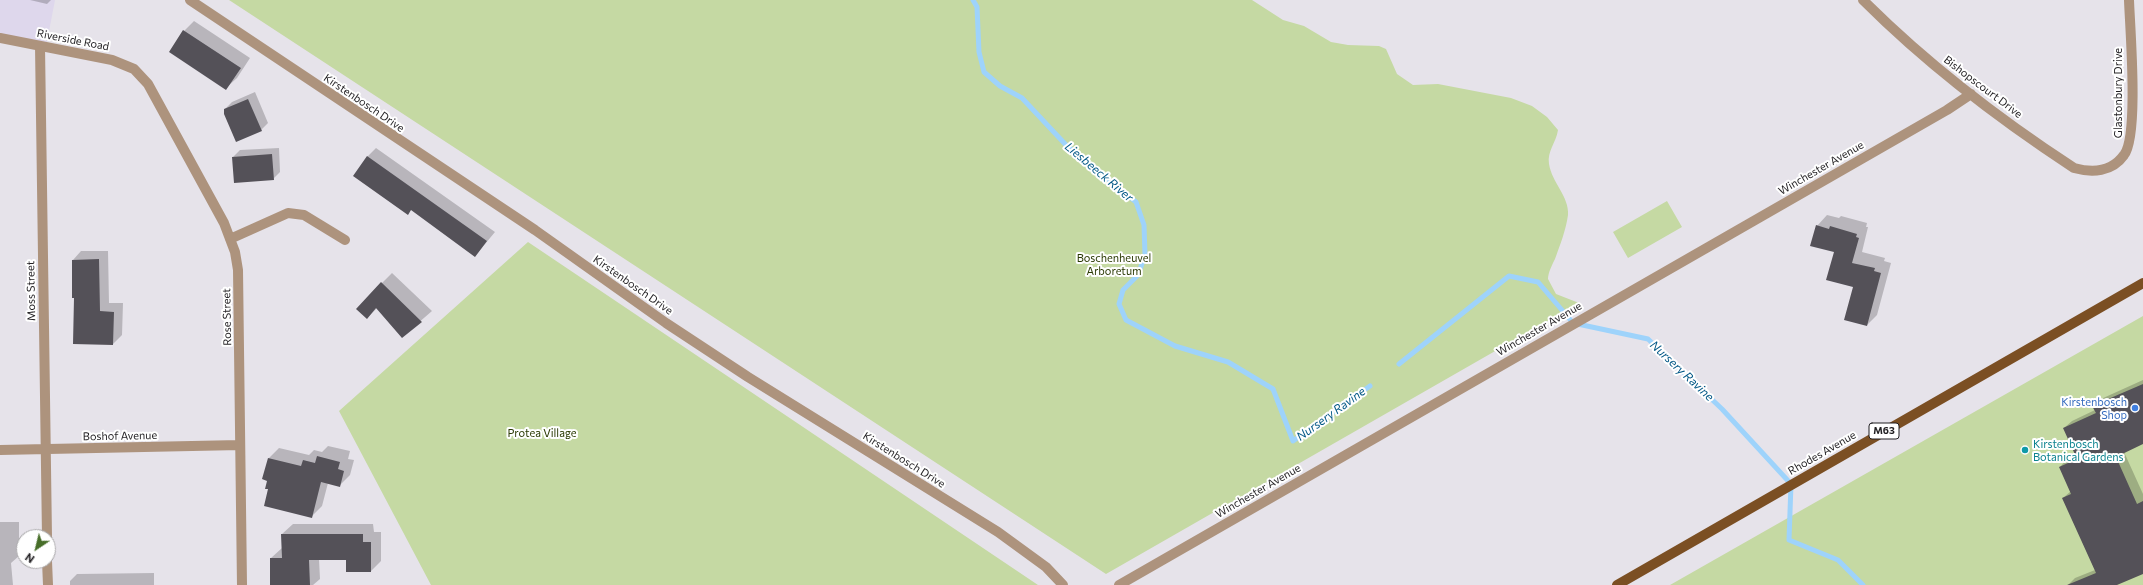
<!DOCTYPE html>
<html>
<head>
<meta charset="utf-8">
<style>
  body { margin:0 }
  #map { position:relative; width:2143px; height:585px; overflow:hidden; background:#e6e3ea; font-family:Commissioner,sans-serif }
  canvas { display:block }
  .north { position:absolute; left:16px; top:529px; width:40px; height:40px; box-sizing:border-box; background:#fff; border:1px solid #a6a5a7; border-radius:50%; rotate:215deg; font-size:11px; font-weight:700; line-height:16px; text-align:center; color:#211f22 }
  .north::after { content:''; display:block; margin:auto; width:14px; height:18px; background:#476e29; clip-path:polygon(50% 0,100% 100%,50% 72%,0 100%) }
</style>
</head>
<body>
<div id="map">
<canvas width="2143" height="585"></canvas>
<div class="north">N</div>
</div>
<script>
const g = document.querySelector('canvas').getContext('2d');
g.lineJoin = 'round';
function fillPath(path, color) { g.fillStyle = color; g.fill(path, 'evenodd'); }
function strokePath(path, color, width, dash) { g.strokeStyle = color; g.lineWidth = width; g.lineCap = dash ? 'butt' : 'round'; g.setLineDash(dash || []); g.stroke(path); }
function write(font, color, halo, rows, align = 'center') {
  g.font = font + ' Commissioner,sans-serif'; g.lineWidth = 4; g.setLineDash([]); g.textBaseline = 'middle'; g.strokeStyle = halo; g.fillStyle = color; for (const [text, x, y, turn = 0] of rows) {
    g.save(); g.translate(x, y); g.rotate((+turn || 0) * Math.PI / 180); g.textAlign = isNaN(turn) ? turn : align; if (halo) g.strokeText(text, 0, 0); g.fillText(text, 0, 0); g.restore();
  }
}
fillPath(new Path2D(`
  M 0,0 L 55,0 L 46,47 L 0,38 Z`), '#ded7ec');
fillPath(new Path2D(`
  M 229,0 L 1252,0 L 1283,20 L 1304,26 L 1331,42 L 1348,45 L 1379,46 L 1386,49 L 1397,74 L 1413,85 L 1438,84 L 1511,98 L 1532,106 L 1547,117 L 1558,130 C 1556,143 1547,151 1549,164 C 1552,183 1569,196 1568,215 C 1566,230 1560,245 1555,259 C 1552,265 1548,273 1548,279 L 1556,294 L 1579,303 L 1106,574 Z
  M 1667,201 L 1682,227 L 1628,258 L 1613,232 Z
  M 528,242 L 1038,585 L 431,585 L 339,411 Z
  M 2143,316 L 2143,585 L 1670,585 Z`), '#c5d9a3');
fillPath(new Path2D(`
  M 30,0 L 51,0 L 47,4 Z
  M 194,21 L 250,58 L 237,78 L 226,88 L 184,31 Z
  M 255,92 L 268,123 L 261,130 L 225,109 L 232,102 Z
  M 279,148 L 280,172 L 273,179 L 233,157 L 240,150 Z
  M 376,148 L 495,232 L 475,256 L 367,157 Z
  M 1827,215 L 1839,218 L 1841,216 L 1867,223 L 1866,227 L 1868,227 L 1862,252 L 1885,258 L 1884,261 L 1891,263 L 1877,315 L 1867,325 L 1854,286 L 1835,252 L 1817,226 Z
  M 81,251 L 108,251 L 109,303 L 123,303 L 122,335 L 113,344 L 75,297 L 73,260 Z
  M 392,273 L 432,311 L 402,337 L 377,308 L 367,318 L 382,283 Z
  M 2143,380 L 2143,443 L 2124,452 L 2143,494 L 2143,562 L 2114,585 L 2068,585 L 2075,578 L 2095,570 L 2063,498 L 2071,491 L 2060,467 L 2067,459 L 2077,455 L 2064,428 L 2072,421 L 2095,410 L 2094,407 L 2101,399 Z
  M 328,446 L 350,451 L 348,459 L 354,460 L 350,475 L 339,486 L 328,483 L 322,506 L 311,517 L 270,489 L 268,480 L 263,479 L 269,458 L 279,448 L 309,455 L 314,450 L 322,452 Z
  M 0,522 L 19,522 L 19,556 L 11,563 L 13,585 L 0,585 Z
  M 293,524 L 373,524 L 374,532 L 381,532 L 381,561 L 371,571 L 347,559 L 319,559 L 320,579 L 313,585 L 271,585 L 271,558 L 282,548 L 282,534 Z
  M 154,573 L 154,585 L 70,585 L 70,581 L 77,574 Z`), '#0003');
strokePath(new Path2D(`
  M 973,0 L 977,7 L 979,52 L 984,72 L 1000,86 L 1022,98 L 1066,145 L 1136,202 L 1144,225 L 1145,255 L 1138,275 L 1123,290 L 1119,304 L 1126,320 L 1175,346 L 1228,362 L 1273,389 L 1293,441 L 1370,386
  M 1399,364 L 1509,276 L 1538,282 L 1573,323 L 1648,339 L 1722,409 L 1791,484 L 1789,540 L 1838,560 L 1863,585`), '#9ed3fb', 5);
fillPath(new Path2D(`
  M 183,30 L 241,68 L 226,90 L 169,52 Z
  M 248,99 L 262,131 L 236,142 L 224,114 L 224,109 Z
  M 272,154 L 274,180 L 234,183 L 232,157 Z
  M 367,156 L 487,241 L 475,257 L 411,210 L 408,215 L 353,176 Z
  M 1816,225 L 1829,229 L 1830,226 L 1857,234 L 1856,237 L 1859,238 L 1852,263 L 1875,268 L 1874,271 L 1881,273 L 1867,326 L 1844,320 L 1853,287 L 1826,280 L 1834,252 L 1810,246 Z
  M 99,259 L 100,311 L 114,312 L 113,345 L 73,344 L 74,298 L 72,298 L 72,260 Z
  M 381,282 L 422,322 L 402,338 L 376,308 L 367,319 L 356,309 Z
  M 2143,384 L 2143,444 L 2116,457 L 2137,504 L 2143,501 L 2143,574 L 2117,585 L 2067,585 L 2096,573 L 2062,498 L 2071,494 L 2059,467 L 2077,459 L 2063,428 L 2096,413 L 2092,406 Z
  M 317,456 L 340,462 L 338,469 L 344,471 L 340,487 L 321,482 L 312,518 L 264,506 L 268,489 L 265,489 L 267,481 L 262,479 L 268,458 L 301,466 L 303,460 L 315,463 Z
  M 281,534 L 363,534 L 363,542 L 371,542 L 371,572 L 346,572 L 346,560 L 309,560 L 310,585 L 270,585 L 270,558 L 282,558 Z`), '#545158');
strokePath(new Path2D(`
  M 190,0 L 535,230 L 666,323 L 748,377 L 998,532 L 1046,567 L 1063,585
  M 1863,0 C 1927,64 1999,119 2074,168 C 2092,173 2112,172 2124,155 C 2139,136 2130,29 2129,0
  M 0,38 L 112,60 L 134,69 L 148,84 L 224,223 L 235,252 L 238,270 L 242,585
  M 40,46 L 47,537
  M 230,239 L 288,213 L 304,215 L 345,240
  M 0,450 L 240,445
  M 47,561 L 48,585
  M 1119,585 L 1947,110 L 1971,94`), '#ad937d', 10);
strokePath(new Path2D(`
  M 1617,585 L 2143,283`), '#7b4f23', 10);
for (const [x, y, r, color] of [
  [2135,408,4,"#3f7fe0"],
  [2025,450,4,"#0f9aa8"]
]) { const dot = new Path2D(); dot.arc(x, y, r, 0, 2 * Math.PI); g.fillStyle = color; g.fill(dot); strokePath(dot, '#fff', 1.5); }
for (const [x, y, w] of [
  [1884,431,30]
]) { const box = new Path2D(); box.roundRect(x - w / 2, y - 8, w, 16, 3); g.fillStyle = '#fff'; g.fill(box); strokePath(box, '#211f22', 1); }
write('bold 10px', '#211f22', null, [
  ["M63",1884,431]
]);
write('11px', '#211f22', '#fff', [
  ["Riverside Road",73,40,11],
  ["Bishopscourt Drive",1983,87,37],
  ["Glastonbury Drive",2118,93,-90],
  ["Kirstenbosch Drive",364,103,34],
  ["Winchester Avenue",1821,168,-30],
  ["Kirstenbosch Drive",633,285,35],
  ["Moss Street",31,291,-91],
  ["Rose Street",227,317,-91],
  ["Winchester Avenue",1539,329,-30],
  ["Boshof Avenue",120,436,-1],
  ["Rhodes Avenue",1822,453,-30],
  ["Kirstenbosch Drive",904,460,32],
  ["Winchester Avenue",1258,491,-30]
]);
write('11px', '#2a3903', '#fff', [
  ["Boschenheuvel",1114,258],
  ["Arboretum",1114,271],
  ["Protea Village",542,433]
]);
write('11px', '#366cbe', '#fff', [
  ["Kirstenbosch",2127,402],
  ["Shop",2127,415]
], 'right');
write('11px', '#0d838f', '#fff', [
  ["Kirstenbosch",2033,444],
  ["Botanical Gardens",2033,457]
], 'left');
write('italic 12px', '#035886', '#fff', [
  ["Liesbeeck River",1099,172,40],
  ["Nursery Ravine",1682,371,43],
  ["Nursery Ravine",1331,414,-36]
]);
</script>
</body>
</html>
